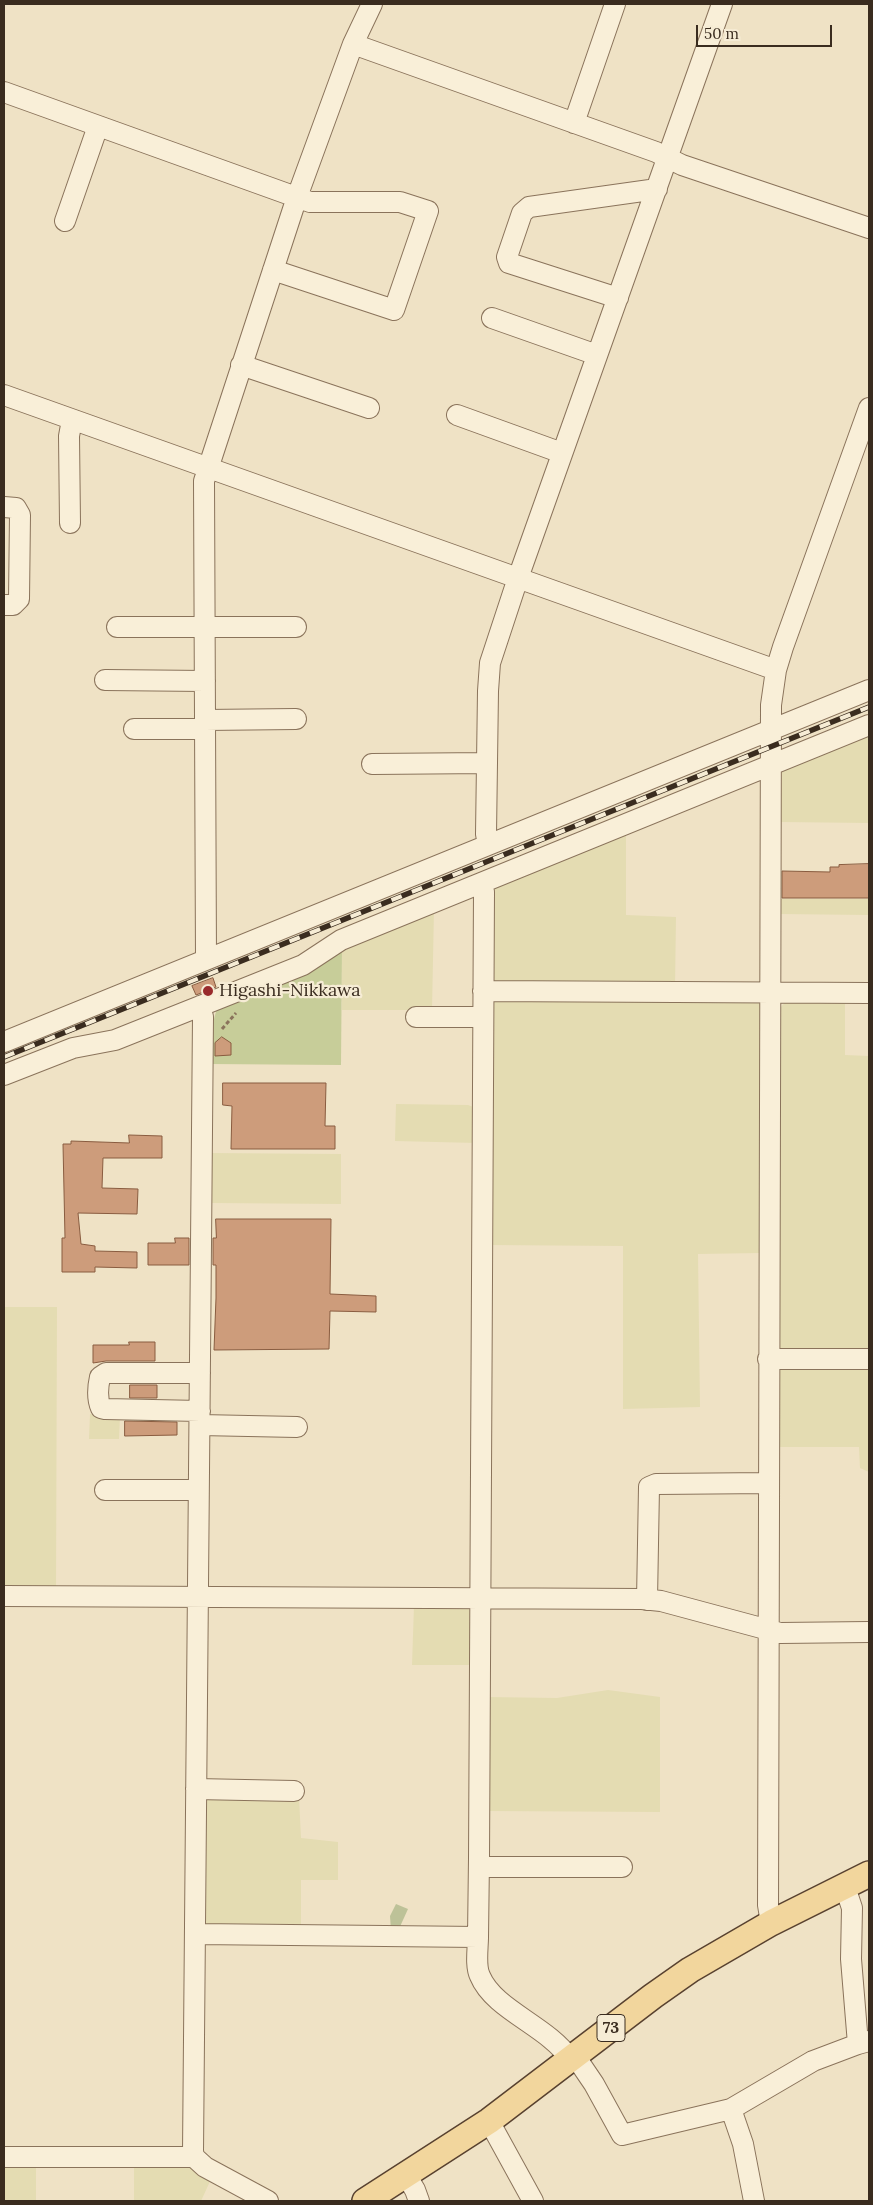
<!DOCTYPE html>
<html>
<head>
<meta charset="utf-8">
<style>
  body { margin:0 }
  #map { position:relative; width:873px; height:2205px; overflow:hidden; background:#efe2c5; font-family:Lora,serif }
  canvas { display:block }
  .frame { position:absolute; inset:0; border:5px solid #3a2c1f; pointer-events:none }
  .scale { position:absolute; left:696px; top:25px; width:136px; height:22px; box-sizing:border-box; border:2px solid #3a2c1f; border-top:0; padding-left:6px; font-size:15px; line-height:18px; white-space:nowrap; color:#3a2c1f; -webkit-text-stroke:4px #f6ecd5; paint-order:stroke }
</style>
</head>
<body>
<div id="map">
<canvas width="873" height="2205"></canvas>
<div class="frame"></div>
<div class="scale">50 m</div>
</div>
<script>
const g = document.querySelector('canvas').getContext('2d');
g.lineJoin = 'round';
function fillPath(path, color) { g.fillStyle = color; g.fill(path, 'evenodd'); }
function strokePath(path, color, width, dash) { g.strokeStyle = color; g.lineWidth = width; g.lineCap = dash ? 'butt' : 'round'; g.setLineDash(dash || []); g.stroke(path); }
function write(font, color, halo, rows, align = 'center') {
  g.font = font + ' Lora,serif'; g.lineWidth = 4.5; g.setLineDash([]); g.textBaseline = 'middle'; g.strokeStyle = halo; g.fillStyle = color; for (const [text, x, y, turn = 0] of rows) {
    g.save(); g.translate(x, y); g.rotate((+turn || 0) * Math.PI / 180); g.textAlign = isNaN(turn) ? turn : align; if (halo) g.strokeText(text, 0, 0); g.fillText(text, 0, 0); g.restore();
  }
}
fillPath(new Path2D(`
  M 869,732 L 869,823 L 780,822 L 782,769 Z
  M 626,830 L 626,915 L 676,917 L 675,987 L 492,985 L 490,886 Z
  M 779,899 L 869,899 L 869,915 L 779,914 Z
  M 434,909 L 432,1010 L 342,1010 L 342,946 Z
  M 493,997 L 762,1002 L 760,1253 L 698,1254 L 700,1407 L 623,1409 L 623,1246 L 487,1245 L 488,1004 Z
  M 787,1000 L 845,1001 L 845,1055 L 869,1056 L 869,1354 L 790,1353 L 779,1348 L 781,1007 Z
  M 396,1104 L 468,1105 L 476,1108 L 477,1143 L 395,1141 Z
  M 209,1153 L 341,1154 L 341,1204 L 212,1203 L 207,1199 Z
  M 4,1307 L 57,1307 L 56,1590 L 5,1590 Z
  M 869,1363 L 869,1472 L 860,1468 L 859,1447 L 776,1447 L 776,1370 L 783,1364 Z
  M 90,1414 L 120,1416 L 119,1439 L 89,1439 Z
  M 414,1605 L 474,1605 L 475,1665 L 412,1665 Z
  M 608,1690 L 660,1697 L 660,1812 L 485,1811 L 486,1697 L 557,1698 Z
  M 210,1795 L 299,1797 L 301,1838 L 338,1842 L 338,1880 L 301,1880 L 301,1929 L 202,1924 L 204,1802 Z
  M 4,2163 L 36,2163 L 36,2201 L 4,2201 Z
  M 134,2163 L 188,2164 L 212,2177 L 201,2201 L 134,2201 Z`), '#e4dcb2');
fillPath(new Path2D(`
  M 342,946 L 341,1065 L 209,1064 L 212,1026 L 217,1008 Z`), '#c7cd99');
fillPath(new Path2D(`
  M 396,1904 L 408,1909 L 398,1931 L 391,1930 L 390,1916 Z`), '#bdc298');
const building = new Path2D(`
  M 869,864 L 869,898 L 782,898 L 782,871 L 830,872 L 830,867 L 839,867 L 839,865 Z
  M 213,978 L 216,987 L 196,995 L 192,986 Z
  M 222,1037 L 231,1043 L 231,1055 L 215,1056 L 215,1043 Z
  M 223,1083 L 326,1083 L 325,1126 L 335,1126 L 335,1149 L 231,1149 L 232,1106 L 223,1105 Z
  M 129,1135 L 162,1136 L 162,1158 L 103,1158 L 102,1188 L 138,1189 L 137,1214 L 78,1213 L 81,1244 L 95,1246 L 95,1251 L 137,1252 L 137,1268 L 95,1267 L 95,1272 L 62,1272 L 62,1238 L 65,1238 L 63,1144 L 71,1144 L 71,1141 L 129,1143 Z
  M 216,1219 L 331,1219 L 330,1294 L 376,1296 L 376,1312 L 330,1311 L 329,1349 L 214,1350 L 216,1298 L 216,1265 L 213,1265 L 213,1238 L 216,1238 Z
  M 175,1238 L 189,1238 L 189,1265 L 148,1265 L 148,1243 L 175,1243 Z
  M 129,1342 L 155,1342 L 155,1361 L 106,1361 L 93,1363 L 93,1345 L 129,1345 Z
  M 130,1385 L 157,1385 L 157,1398 L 130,1398 Z
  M 125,1421 L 177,1422 L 177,1435 L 125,1436 Z`);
fillPath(building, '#cd9c7b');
strokePath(building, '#895c40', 1);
const minor = new Path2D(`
  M 353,44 L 656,152 L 682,165 L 869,228
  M 4,92 L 310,202 L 400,202 L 428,211 L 394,310 L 273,270
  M 574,123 L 615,4
  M 65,221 L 98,126
  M 618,298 L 509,263 L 507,257 L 522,213 L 529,207 L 657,189
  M 492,318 L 597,355
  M 241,365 L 369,408
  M 4,395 L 776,670
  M 457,415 L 562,453
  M 4,507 L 16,508 L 20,515 L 19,599 L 13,605 L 4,605
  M 70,523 L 69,436 L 72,420
  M 117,627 L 296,627
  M 105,680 L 205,681
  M 205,720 L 296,719
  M 134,729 L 205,729
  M 372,764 L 487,763
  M 488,845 L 486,834 L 488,691 L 490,663 L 518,578 L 722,4
  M 206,959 L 204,481 L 297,197 L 353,44 L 372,4
  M 483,991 L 869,993
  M 200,1006 L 203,1017 L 193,2151 L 194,2157 L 205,2167 L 268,2201
  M 416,1017 L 482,1017
  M 4,1042 L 869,690
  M 4,1075 L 73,1048 L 115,1040 L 233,993 L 303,965 L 341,940 L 869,725
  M 768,1359 L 869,1359
  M 200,1411 L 105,1409 L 101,1408 C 97,1399 98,1386 100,1377 L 106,1373 L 200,1373
  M 200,1425 L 297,1427
  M 105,1490 L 198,1490
  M 4,1596 L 642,1599 L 661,1601 L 780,1633 L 869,1632
  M 647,1600 L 649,1487 L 656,1484 L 768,1483
  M 196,1789 L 294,1791
  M 479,1867 L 622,1867
  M 845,1887 L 852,1908 L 851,1959 L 858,2044 L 869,2041
  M 771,1923 L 768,1905 L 771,705 L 776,670 L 783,647 L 869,408
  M 197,1934 L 478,1937 C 483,1589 480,1241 484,892 L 481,883
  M 478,1937 C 478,1948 475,1966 480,1976 C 494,2010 548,2026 570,2059
  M 575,2056 L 594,2084 L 622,2135 L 731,2109 L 813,2061 L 858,2044
  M 731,2109 L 743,2144 L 754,2201
  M 489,2121 L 533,2201
  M 4,2157 L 194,2157
  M 406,2175 L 415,2190 L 419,2201`);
const major = new Path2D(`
  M 365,2201 L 489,2121 L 653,1996 L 690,1970 L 771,1923 L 869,1874`);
strokePath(minor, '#8a735b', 22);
strokePath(major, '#58412f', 28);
strokePath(new Path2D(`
  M 222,1029 L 236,1013`), '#8a735b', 3, [4, 2.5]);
strokePath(minor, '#f9efd8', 20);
strokePath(major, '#f2d69d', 25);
const rail = new Path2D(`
  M 4,1057 L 869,707`);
strokePath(rail, '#3a2c1f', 5.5);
strokePath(rail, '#f6ecd5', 4, [11]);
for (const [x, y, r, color] of [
  [208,991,6,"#992a2c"]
]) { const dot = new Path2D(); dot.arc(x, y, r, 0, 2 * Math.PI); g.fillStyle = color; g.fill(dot); strokePath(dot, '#f6ecd5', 2); }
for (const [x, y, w] of [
  [611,2028,28]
]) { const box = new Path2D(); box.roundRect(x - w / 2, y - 13.5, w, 27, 4); g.fillStyle = '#f6ecd5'; g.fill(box); strokePath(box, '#3a2c1f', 1); }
write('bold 16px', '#3a2c1f', null, [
  ["73",611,2028]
]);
write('18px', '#3a2c1f', '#f6ecd5', [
  ["Higashi-Nikkawa",219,991]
], 'left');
</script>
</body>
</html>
